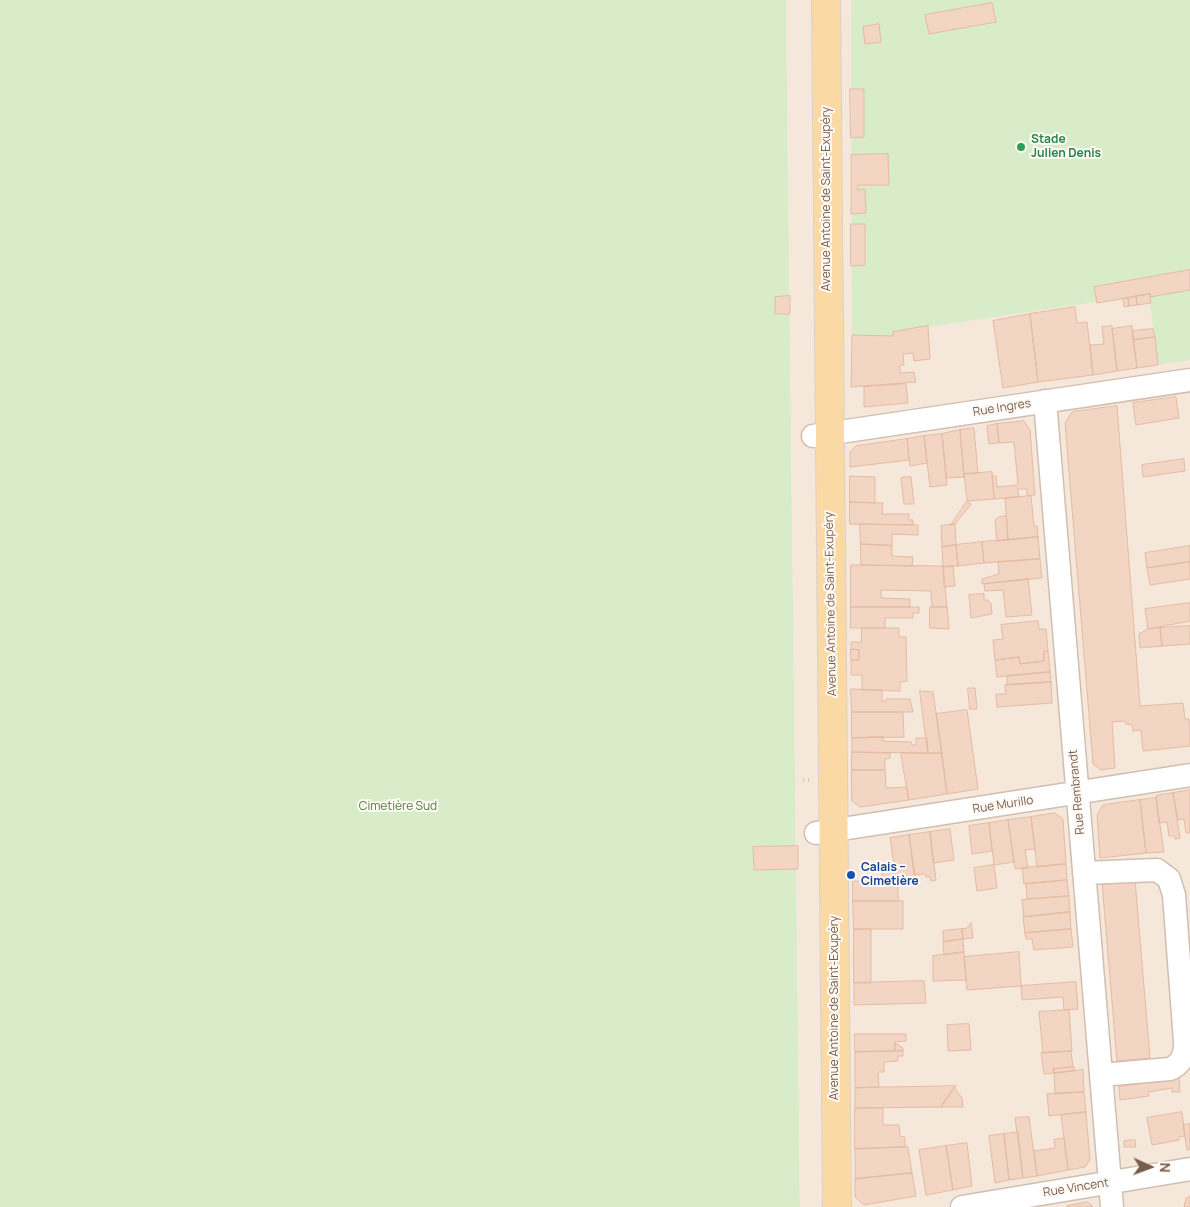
<!DOCTYPE html>
<html>
<head>
<meta charset="utf-8">
<style>
  body { margin:0 }
  #map { position:relative; width:1190px; height:1207px; overflow:hidden; background:#fdf6ec; font-family:Manrope,sans-serif }
  canvas { display:block }
  .north { position:absolute; left:1125px; top:1142px; width:50px; height:50px; -webkit-text-stroke:4px #fffaf3; paint-order:stroke; rotate:92deg; font-size:14px; font-weight:700; line-height:20px; text-align:center; color:#7a5c4d }
  .north::after { content:''; display:block; margin:auto; width:18px; height:22px; background:#7a5c4d; clip-path:polygon(50% 0,100% 100%,50% 72%,0 100%) }
</style>
</head>
<body>
<div id="map">
<canvas width="1190" height="1207"></canvas>
<div class="north">N</div>
</div>
<script>
const g = document.querySelector('canvas').getContext('2d');
g.lineJoin = 'round';
function fillPath(path, color) { g.fillStyle = color; g.fill(path, 'evenodd'); }
function strokePath(path, color, width, dash) { g.strokeStyle = color; g.lineWidth = width; g.lineCap = dash ? 'butt' : 'round'; g.setLineDash(dash || []); g.stroke(path); }
function write(font, color, halo, rows, align = 'center') {
  g.font = font + ' Manrope,sans-serif'; g.lineWidth = 4; g.setLineDash([]); g.textBaseline = 'middle'; g.strokeStyle = halo; g.fillStyle = color; for (const [text, x, y, turn = 0] of rows) {
    g.save(); g.translate(x, y); g.rotate((+turn || 0) * Math.PI / 180); g.textAlign = isNaN(turn) ? turn : align; if (halo) g.strokeText(text, 0, 0); g.fillText(text, 0, 0); g.restore();
  }
}
fillPath(new Path2D(`
  M 786,0 L 1190,0 L 1190,1207 L 800,1207 Z`), '#f5e8da');
fillPath(new Path2D(`
  M 0,0 L 786,0 L 800,1207 L 0,1207 Z
  M 851,0 L 1190,0 L 1190,360 L 1158,365 L 1149,294 L 893,332 L 893,336 L 852,335 Z`), '#d8ecc9');
const building = new Path2D(`
  M 992,3 L 996,22 L 929,34 L 925,15 Z
  M 879,24 L 881,42 L 865,44 L 863,27 Z
  M 850,89 L 864,89 L 864,137 L 851,138 Z
  M 888,154 L 889,185 L 858,185 L 858,190 L 865,189 L 866,213 L 851,214 L 851,155 Z
  M 851,224 L 865,224 L 865,265 L 851,266 Z
  M 1190,270 L 1190,290 L 1150,297 L 1150,294 L 1097,303 L 1094,287 Z
  M 1150,294 L 1151,303 L 1137,305 L 1136,296 Z
  M 790,296 L 790,314 L 775,314 L 775,297 Z
  M 1136,296 L 1137,305 L 1129,306 L 1128,298 Z
  M 1128,298 L 1129,306 L 1124,307 L 1123,299 Z
  M 1075,307 L 1077,323 L 1087,322 L 1093,375 L 1038,382 L 1030,314 Z
  M 1030,314 L 1038,382 L 1003,388 L 993,321 Z
  M 928,326 L 930,359 L 914,361 L 913,353 L 903,354 L 904,365 L 900,365 L 900,373 L 914,372 L 916,382 L 851,387 L 852,335 L 893,336 L 893,332 Z
  M 1112,326 L 1117,371 L 1093,375 L 1090,345 L 1104,344 L 1102,327 Z
  M 1132,326 L 1137,368 L 1117,371 L 1112,329 Z
  M 1153,329 L 1155,337 L 1133,340 L 1132,331 Z
  M 1155,337 L 1158,365 L 1137,368 L 1133,340 Z
  M 906,384 L 908,403 L 864,407 L 864,387 Z
  M 1176,397 L 1179,418 L 1136,425 L 1133,403 Z
  M 1117,406 L 1140,706 L 1183,703 L 1185,719 L 1189,719 L 1190,723 L 1190,746 L 1143,751 L 1141,730 L 1133,731 L 1132,725 L 1126,724 L 1125,721 L 1112,722 L 1115,768 L 1101,770 L 1093,764 L 1065,423 L 1072,412 Z
  M 1024,421 L 1030,430 L 1035,495 L 1027,496 L 1027,489 L 1018,489 L 1019,497 L 994,499 L 992,476 L 996,476 L 997,487 L 1018,485 L 1014,442 L 999,443 L 997,424 Z
  M 997,424 L 999,443 L 989,444 L 987,426 Z
  M 974,428 L 978,473 L 964,474 L 960,430 Z
  M 960,430 L 964,477 L 946,478 L 942,434 Z
  M 942,434 L 947,485 L 930,487 L 924,436 Z
  M 924,436 L 927,463 L 910,466 L 907,439 Z
  M 907,439 L 909,460 L 850,467 L 850,452 L 856,446 Z
  M 1184,459 L 1185,471 L 1143,477 L 1142,465 Z
  M 992,472 L 994,499 L 967,501 L 964,474 Z
  M 850,476 L 875,477 L 875,503 L 850,502 Z
  M 911,477 L 914,504 L 904,504 L 901,478 Z
  M 1031,496 L 1034,526 L 1037,526 L 1038,537 L 1008,540 L 1005,498 Z
  M 967,501 L 971,504 L 955,524 L 951,525 Z
  M 850,502 L 883,503 L 882,514 L 909,514 L 909,520 L 913,520 L 913,525 L 850,524 Z
  M 1006,516 L 1008,540 L 997,541 L 995,520 L 999,517 Z
  M 860,524 L 918,525 L 918,535 L 892,534 L 892,546 L 861,544 Z
  M 955,524 L 956,545 L 942,547 L 941,526 Z
  M 1038,537 L 1040,559 L 984,563 L 982,542 Z
  M 982,542 L 984,563 L 958,566 L 956,545 Z
  M 861,544 L 889,545 L 892,546 L 892,556 L 913,557 L 912,566 L 861,565 Z
  M 956,545 L 958,566 L 943,567 L 942,547 Z
  M 1190,546 L 1190,562 L 1147,568 L 1145,553 Z
  M 1040,559 L 1042,578 L 982,584 L 982,579 L 999,574 L 998,562 Z
  M 1190,562 L 1190,579 L 1150,585 L 1147,568 Z
  M 851,565 L 943,566 L 947,607 L 932,607 L 931,591 L 881,590 L 881,598 L 910,599 L 910,607 L 851,607 Z
  M 953,566 L 955,586 L 944,587 L 943,567 Z
  M 1028,579 L 1032,615 L 1006,617 L 1003,590 L 985,591 L 984,584 Z
  M 984,594 L 984,600 L 988,600 L 989,603 L 991,603 L 992,614 L 971,618 L 969,595 Z
  M 1190,603 L 1190,621 L 1148,629 L 1145,609 Z
  M 851,607 L 919,607 L 919,613 L 913,613 L 913,618 L 885,618 L 885,628 L 851,628 Z
  M 930,607 L 947,607 L 949,629 L 930,628 Z
  M 1038,621 L 1039,629 L 1046,629 L 1048,651 L 1044,652 L 1044,661 L 1020,664 L 1019,657 L 995,660 L 993,640 L 1003,639 L 1001,625 Z
  M 1190,626 L 1190,644 L 1162,646 L 1160,628 Z
  M 862,628 L 899,628 L 899,637 L 906,637 L 907,681 L 900,682 L 900,691 L 862,690 L 862,675 L 851,675 L 851,660 L 859,660 L 859,650 L 851,649 L 851,642 L 861,642 Z
  M 1160,628 L 1162,646 L 1140,648 L 1139,634 L 1148,629 Z
  M 851,649 L 859,650 L 859,660 L 851,660 Z
  M 1048,651 L 1050,672 L 997,677 L 995,660 L 1019,657 L 1020,664 L 1044,661 L 1044,652 Z
  M 1050,672 L 1051,682 L 1007,685 L 1007,676 Z
  M 1051,682 L 1052,703 L 997,707 L 996,694 L 1006,694 L 1005,685 Z
  M 968,688 L 975,688 L 977,709 L 970,709 Z
  M 851,689 L 882,690 L 882,702 L 887,699 L 910,699 L 913,712 L 852,712 Z
  M 920,691 L 933,692 L 942,753 L 928,753 Z
  M 967,710 L 978,789 L 947,794 L 936,714 Z
  M 852,712 L 903,712 L 904,737 L 852,738 Z
  M 883,737 L 883,741 L 911,742 L 912,745 L 916,745 L 916,738 L 927,738 L 928,753 L 852,752 L 852,738 Z
  M 852,752 L 890,753 L 890,758 L 885,759 L 885,770 L 852,770 Z
  M 901,753 L 942,753 L 947,794 L 909,800 Z
  M 852,770 L 885,770 L 886,788 L 907,787 L 909,800 L 860,807 L 852,801 Z
  M 1190,790 L 1190,833 L 1186,833 L 1184,819 L 1178,820 L 1173,793 Z
  M 1173,793 L 1180,838 L 1175,839 L 1174,836 L 1169,836 L 1167,822 L 1159,823 L 1156,796 Z
  M 1156,798 L 1164,852 L 1146,853 L 1140,800 Z
  M 1140,800 L 1146,853 L 1100,858 L 1097,815 L 1103,805 Z
  M 1055,813 L 1063,819 L 1066,864 L 1037,867 L 1031,817 Z
  M 1031,817 L 1035,849 L 1025,850 L 1028,868 L 1015,869 L 1008,820 Z
  M 1008,820 L 1014,862 L 994,865 L 989,823 Z
  M 989,823 L 992,851 L 972,854 L 969,826 Z
  M 950,829 L 954,860 L 933,863 L 930,832 Z
  M 930,832 L 936,880 L 931,881 L 930,877 L 926,877 L 925,874 L 915,875 L 909,835 Z
  M 909,835 L 915,882 L 882,882 L 882,868 L 895,870 L 890,838 Z
  M 798,846 L 798,869 L 754,870 L 753,847 Z
  M 1066,864 L 1067,880 L 1024,884 L 1022,868 Z
  M 994,865 L 997,888 L 977,891 L 974,868 Z
  M 1067,880 L 1069,896 L 1027,899 L 1026,884 Z
  M 1135,880 L 1150,1058 L 1117,1061 L 1102,882 Z
  M 853,881 L 898,882 L 898,901 L 853,901 Z
  M 1069,896 L 1070,912 L 1024,917 L 1022,900 Z
  M 853,901 L 903,901 L 903,929 L 854,929 Z
  M 1070,912 L 1071,929 L 1025,933 L 1023,917 Z
  M 971,923 L 973,938 L 963,939 L 962,929 L 967,928 Z
  M 854,929 L 871,929 L 871,983 L 854,983 Z
  M 962,929 L 963,939 L 943,942 L 943,931 Z
  M 1071,929 L 1073,947 L 1034,950 L 1032,939 L 1026,939 L 1025,933 Z
  M 963,939 L 964,952 L 944,955 L 943,942 Z
  M 964,952 L 966,980 L 933,981 L 933,956 Z
  M 1019,952 L 1021,986 L 967,990 L 964,957 Z
  M 924,981 L 926,1003 L 854,1005 L 854,983 Z
  M 1076,982 L 1078,1009 L 1064,1010 L 1063,997 L 1022,1000 L 1021,986 Z
  M 1069,1010 L 1072,1051 L 1043,1053 L 1039,1012 Z
  M 969,1024 L 971,1050 L 948,1051 L 947,1025 Z
  M 855,1034 L 906,1034 L 906,1041 L 895,1042 L 895,1051 L 855,1052 Z
  M 895,1043 L 903,1048 L 903,1051 L 895,1051 Z
  M 903,1051 L 903,1056 L 898,1056 L 898,1061 L 884,1062 L 884,1072 L 878,1072 L 879,1087 L 855,1088 L 855,1052 Z
  M 1071,1051 L 1073,1067 L 1053,1069 L 1054,1073 L 1044,1074 L 1041,1053 Z
  M 1074,1067 L 1075,1071 L 1054,1073 L 1053,1069 Z
  M 1083,1070 L 1084,1092 L 1055,1094 L 1054,1073 Z
  M 1179,1078 L 1180,1092 L 1172,1092 L 1172,1088 L 1148,1092 L 1149,1096 L 1120,1100 L 1119,1087 Z
  M 956,1086 L 941,1107 L 855,1108 L 855,1088 Z
  M 954,1087 L 962,1098 L 963,1107 L 941,1107 Z
  M 1084,1092 L 1086,1112 L 1049,1116 L 1047,1094 Z
  M 855,1108 L 883,1108 L 883,1125 L 899,1125 L 900,1136 L 905,1137 L 905,1147 L 855,1149 Z
  M 1086,1112 L 1090,1160 L 1085,1167 L 1068,1170 L 1061,1115 Z
  M 1182,1112 L 1185,1136 L 1179,1137 L 1179,1140 L 1152,1145 L 1147,1118 Z
  M 1029,1117 L 1037,1176 L 1023,1178 L 1015,1118 Z
  M 1190,1124 L 1190,1149 L 1187,1150 L 1183,1125 Z
  M 1018,1132 L 1023,1178 L 1009,1180 L 1004,1134 Z
  M 1004,1134 L 1009,1180 L 995,1183 L 989,1136 Z
  M 1064,1138 L 1068,1170 L 1037,1176 L 1034,1151 L 1055,1148 L 1054,1140 Z
  M 1135,1140 L 1136,1147 L 1124,1147 L 1124,1141 Z
  M 967,1143 L 972,1186 L 953,1190 L 946,1146 Z
  M 946,1146 L 953,1190 L 926,1195 L 919,1150 Z
  M 908,1147 L 912,1173 L 855,1179 L 855,1149 Z
  M 912,1173 L 916,1196 L 864,1205 L 855,1197 L 855,1179 Z
  M 1190,1197 L 1190,1207 L 1184,1207 L 1186,1198 Z
  M 1088,1202 L 1093,1207 L 1067,1207 L 1067,1206 Z`);
fillPath(building, '#f3d5c3');
strokePath(building, '#e6bba3', 1);
const minor = new Path2D(`
  M 1045,401 L 1112,1207
  M 813,436 L 1190,380
  M 816,833 L 1190,775
  M 1084,873 L 1157,870 L 1169,879 L 1174,895 L 1185,1041 C 1186,1053 1182,1064 1170,1069 L 1101,1075
  M 962,1207 L 1190,1169`);
const major = new Path2D(`
  M 826,0 L 837,1207`);
strokePath(minor, '#d1beb0', 25);
strokePath(major, '#dad1cd', 30);
strokePath(new Path2D(`
  M 803,780 L 810,780`), '#d9b8a5', 3, [1, 4]);
strokePath(minor, '#fff', 22);
strokePath(major, '#fbd9a5', 28);
for (const [x, y, r, color] of [
  [1021,147,5,"#2e9e5b"],
  [851,875,5,"#1a4fb4"]
]) { const dot = new Path2D(); dot.arc(x, y, r, 0, 2 * Math.PI); g.fillStyle = color; g.fill(dot); strokePath(dot, '#fffaf3', 2); }
write('bold 12px', '#27864d', '#fffaf3', [
  ["Stade",1031,140],
  ["Julien Denis",1031,154]
], 'left');
write('12px', '#7a5c4d', '#fffaf3', [
  ["Avenue Antoine de Saint-Exupéry",827,199,-90],
  ["Rue Ingres",1002,408,-9],
  ["Avenue Antoine de Saint-Exupéry",831,604,-91],
  ["Rue Rembrandt",1077,792,-95],
  ["Rue Murillo",1003,805,-9],
  ["Avenue Antoine de Saint-Exupéry",835,1008,-90],
  ["Rue Vincent",1076,1188,-9]
]);
write('12px', '#537a41', '#fffaf3', [
  ["Cimetière Sud",398,807]
]);
write('bold 12px', '#164399', '#fffaf3', [
  ["Calais –",861,868],
  ["Cimetière",861,882]
], 'left');
</script>
</body>
</html>
